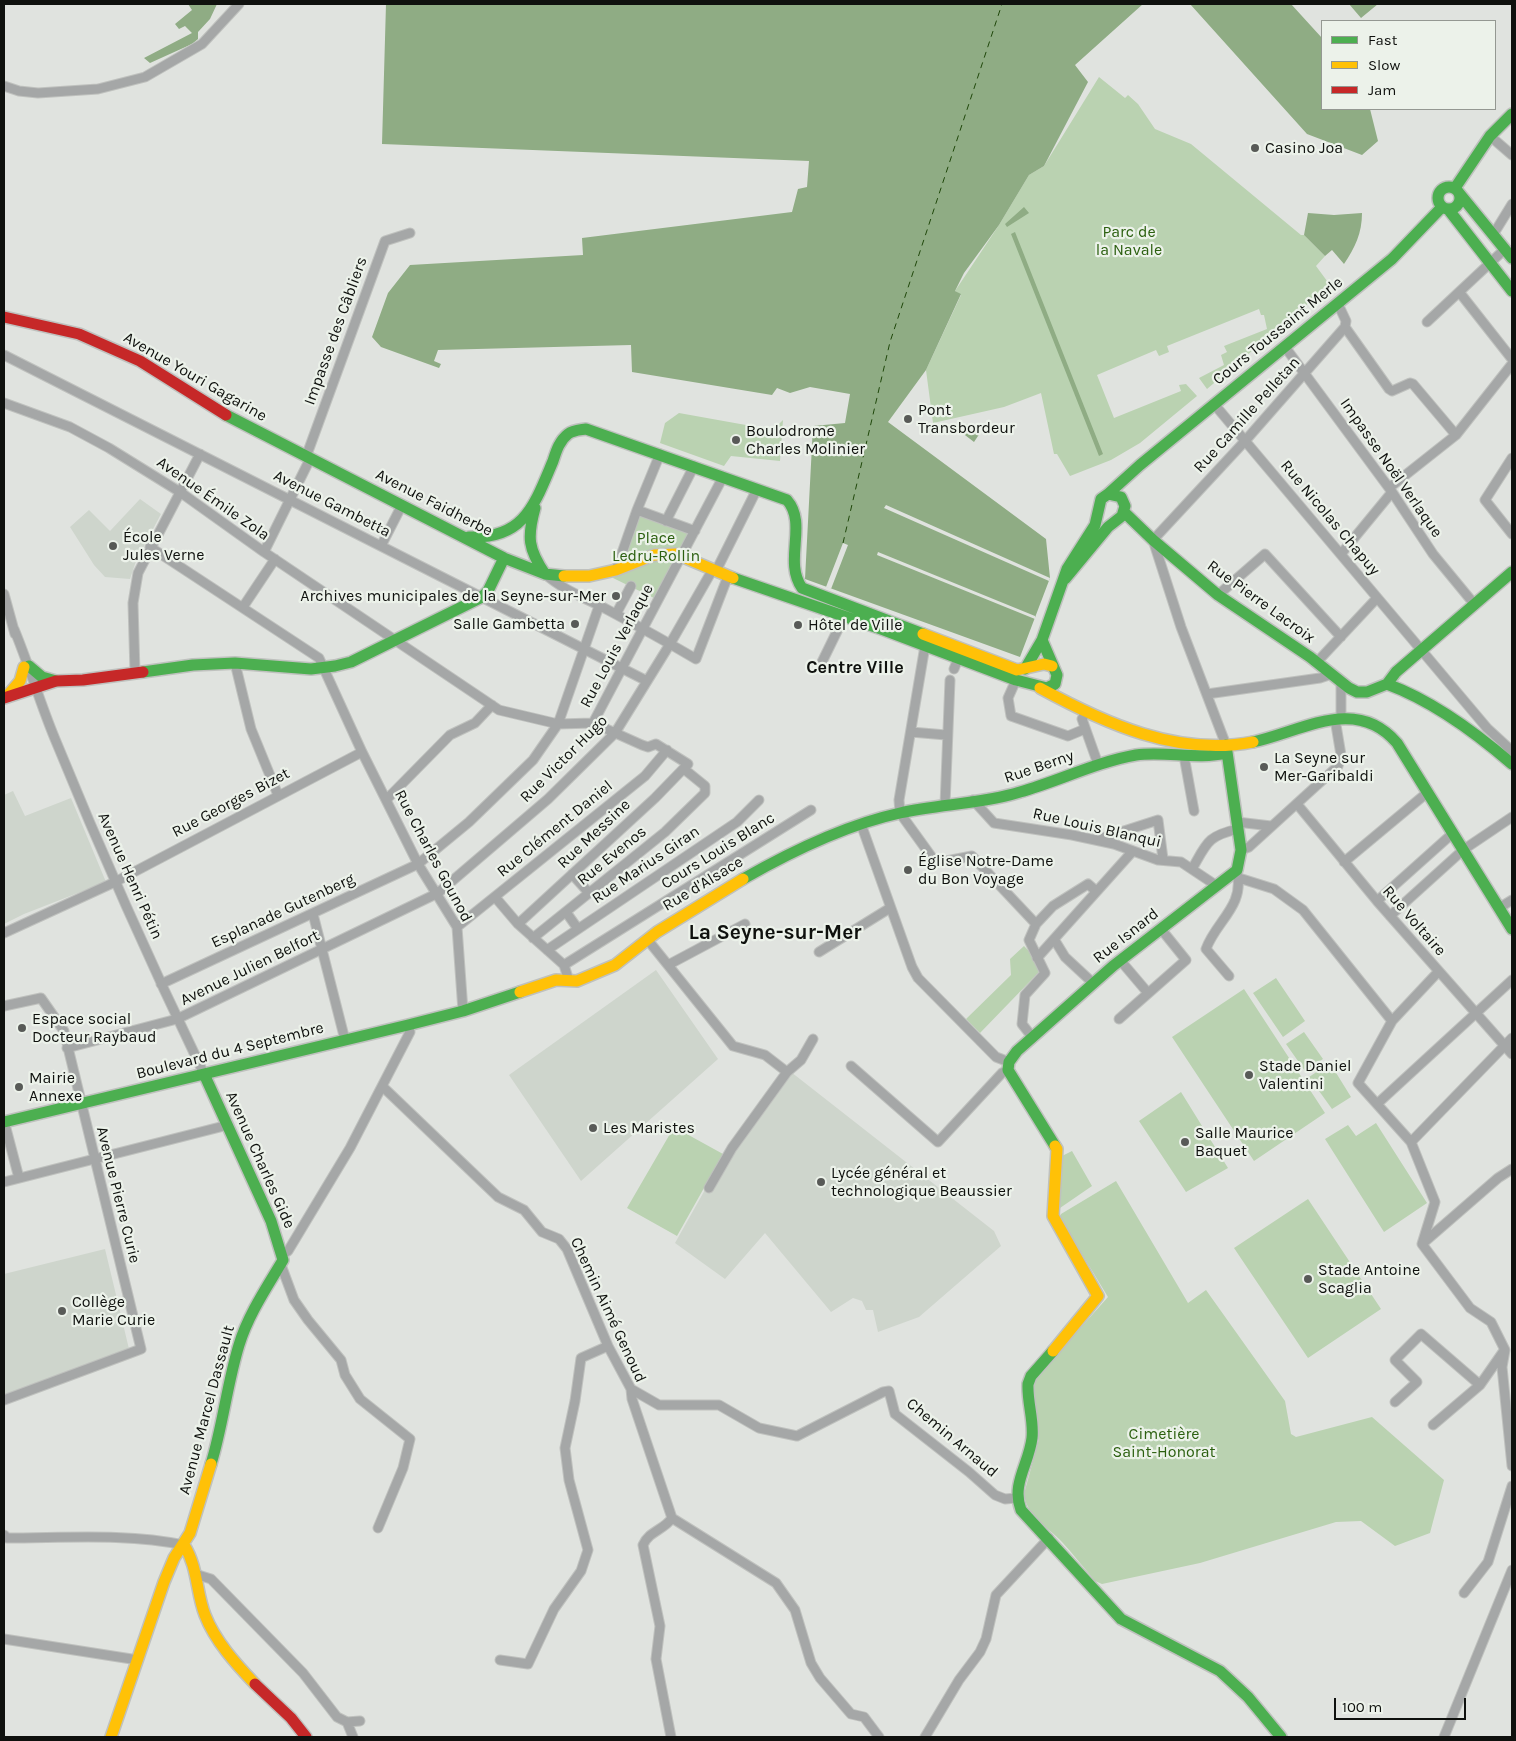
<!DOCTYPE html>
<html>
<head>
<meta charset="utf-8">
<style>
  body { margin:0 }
  #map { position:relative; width:1516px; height:1741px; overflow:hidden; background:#e0e3df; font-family:Karla,sans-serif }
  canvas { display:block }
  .frame { position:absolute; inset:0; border:5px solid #0f110e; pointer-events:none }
  .legend { position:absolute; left:1321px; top:20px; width:175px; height:90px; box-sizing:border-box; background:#ecf2ea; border:1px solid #949892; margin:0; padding:6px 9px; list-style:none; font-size:15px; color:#0f110e }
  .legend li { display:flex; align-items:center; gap:10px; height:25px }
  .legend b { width:25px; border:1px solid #949892 }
  .scale { position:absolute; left:1334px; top:1698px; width:132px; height:22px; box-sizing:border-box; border:2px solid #0f110e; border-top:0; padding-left:6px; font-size:15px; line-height:18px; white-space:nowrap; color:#0f110e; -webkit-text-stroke:4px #ecf2ea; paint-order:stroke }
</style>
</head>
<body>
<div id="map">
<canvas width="1516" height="1741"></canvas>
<div class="frame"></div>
<ul class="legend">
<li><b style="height:6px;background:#4caf50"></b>Fast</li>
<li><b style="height:6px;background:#ffc107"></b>Slow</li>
<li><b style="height:6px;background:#c62828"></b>Jam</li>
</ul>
<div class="scale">100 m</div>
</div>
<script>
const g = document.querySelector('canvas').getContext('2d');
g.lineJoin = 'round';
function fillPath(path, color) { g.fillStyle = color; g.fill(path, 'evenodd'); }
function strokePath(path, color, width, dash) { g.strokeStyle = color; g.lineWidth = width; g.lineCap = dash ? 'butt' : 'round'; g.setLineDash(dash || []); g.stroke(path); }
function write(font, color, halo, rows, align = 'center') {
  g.font = font + ' Karla,sans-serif'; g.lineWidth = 4.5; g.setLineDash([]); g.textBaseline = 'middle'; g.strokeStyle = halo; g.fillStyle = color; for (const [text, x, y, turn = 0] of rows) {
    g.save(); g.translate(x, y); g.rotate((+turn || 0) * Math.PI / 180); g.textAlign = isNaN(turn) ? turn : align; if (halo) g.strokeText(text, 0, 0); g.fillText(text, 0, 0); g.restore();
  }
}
fillPath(new Path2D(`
  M 140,499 L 161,514 L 136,561 L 130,579 L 105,577 L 94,565 L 70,527 L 89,510 L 110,531 Z
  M 13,791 L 25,816 L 71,798 L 106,882 L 24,914 L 4,924 L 4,795 Z
  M 656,970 L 718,1059 L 581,1181 L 509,1075 Z
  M 791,1072 L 994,1231 L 1001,1246 L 919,1317 L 878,1332 L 873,1310 L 866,1310 L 862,1301 L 853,1298 L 831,1312 L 765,1233 L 725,1279 L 675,1243 L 737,1133 Z
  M 105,1249 L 129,1349 L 4,1395 L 4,1274 Z`), '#ced5cc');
fillPath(new Path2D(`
  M 1099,77 L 1125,98 L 1128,95 L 1138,104 L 1155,129 L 1191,144 L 1301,235 L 1304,235 L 1325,256 L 1316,266 L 1330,285 L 1207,389 L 1199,378 L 1224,365 L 1221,355 L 1227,352 L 1224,346 L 1267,329 L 1264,315 L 1261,315 L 1259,309 L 1167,346 L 1169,352 L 1159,356 L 1156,350 L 1097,375 L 1114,418 L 1181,391 L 1179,385 L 1186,384 L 1197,396 L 1140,443 L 1111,460 L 1070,476 L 1057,454 L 1054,454 L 1041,393 L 1004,407 L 933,423 L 926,370 L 961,295 L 955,291 L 999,225 L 1029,175 L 1044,166 Z
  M 679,413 L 757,427 L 775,428 L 783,420 L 780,461 L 731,456 L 724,466 L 660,443 L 665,423 Z
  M 641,512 L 695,531 L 658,600 L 613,578 Z
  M 1024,946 L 1031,953 L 1039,972 L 980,1033 L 966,1019 L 1011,975 L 1010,959 Z
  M 1276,978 L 1305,1021 L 1283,1037 L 1253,993 Z
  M 1244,989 L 1325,1113 L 1254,1161 L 1172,1037 Z
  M 1304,1032 L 1323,1059 L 1305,1071 L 1286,1044 Z
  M 1330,1063 L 1351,1097 L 1332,1109 L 1309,1077 Z
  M 1181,1092 L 1228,1168 L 1186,1192 L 1139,1121 Z
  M 1376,1123 L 1427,1203 L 1384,1232 L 1325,1139 L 1348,1125 L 1356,1136 Z
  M 674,1127 L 723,1154 L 677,1236 L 627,1208 Z
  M 1072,1151 L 1092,1186 L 1060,1208 L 1062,1156 Z
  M 1116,1181 L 1188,1303 L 1206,1290 L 1285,1401 L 1291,1434 L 1296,1437 L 1372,1417 L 1444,1480 L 1430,1533 L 1395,1546 L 1361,1521 L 1336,1522 L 1200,1563 L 1102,1584 L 1095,1581 C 1084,1568 1073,1554 1062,1542 C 1047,1526 1027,1517 1024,1494 L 1039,1439 L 1031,1390 L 1034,1380 L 1108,1297 L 1060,1218 L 1061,1214 Z
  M 1308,1199 L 1381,1309 L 1308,1358 L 1234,1248 Z`), '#bad2b1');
fillPath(new Path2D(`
  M 188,4 L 217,4 L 210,19 L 198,32 L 198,39 L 192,44 L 150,63 L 144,58 L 192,33 L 185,26 L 179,29 L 175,24 L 192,10 Z
  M 386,4 L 1143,4 L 1075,65 L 1088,82 L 1044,166 L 1029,175 L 999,225 L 964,273 L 955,291 L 961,294 L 926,370 L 888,422 L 1046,539 L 1050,578 L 1020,657 L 805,579 L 813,426 L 845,423 L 850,394 L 810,387 L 790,393 L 777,388 L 772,395 L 632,372 L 631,345 L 438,350 L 434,361 L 441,364 L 439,368 L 381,347 L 372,337 L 388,293 L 410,265 L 583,255 L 582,238 L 792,212 L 798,189 L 807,187 L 809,161 L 382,144 Z
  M 1190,4 L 1291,4 L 1322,38 L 1322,109 L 1370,109 L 1378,141 L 1362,155 L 1307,134 Z
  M 1349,4 L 1378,4 L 1361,18 Z
  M 1024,207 L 1029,213 L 1007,227 L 1005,224 Z
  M 1308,213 L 1334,215 L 1362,213 C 1362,233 1355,248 1344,264 L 1332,250 L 1325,256 L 1304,235 Z
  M 1015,232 L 1103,454 L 1099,456 L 1011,234 Z
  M 967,424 L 980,433 L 974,442 L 961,432 Z`), '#8fac84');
fillPath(new Path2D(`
  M 886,505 L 1050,578 L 1049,581 L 884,508 Z
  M 843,543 L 848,545 L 831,589 L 826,587 Z
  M 878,552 L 1035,616 L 1035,619 L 877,555 Z`), '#e0e3df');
strokePath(new Path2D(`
  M 843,543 L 890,342 L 1002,4`), '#1f470a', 1, [6, 5]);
const street = new Path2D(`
  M 4,86 L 19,91 L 38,93 L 98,89 L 145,77 L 202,44 L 239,4
  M 1490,136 L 1512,155
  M 1493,235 L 1512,204
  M 1460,293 L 1512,359
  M 1427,322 L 1505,249
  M 1345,327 L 1389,389 L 1392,391 L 1410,383 L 1413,384 L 1456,435
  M 1285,347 L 1392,492 L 1433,554 L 1475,605
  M 4,355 L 647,681
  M 4,403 L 70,427 L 109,448 L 180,492 L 264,552 L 499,710 L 558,724 L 593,723 L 642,745 L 648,747 L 656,744 L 688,764 L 655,798 L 518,924
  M 1214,404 L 1487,728 L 1512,751
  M 306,457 L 385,241 L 410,233
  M 1512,458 L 1485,500 L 1512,534
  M 1389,488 L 1456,435 L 1512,364
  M 637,510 L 695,531
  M 666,521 L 694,466
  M 381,546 L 402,505
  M 150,547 L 319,658 L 362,752 L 418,864 L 457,927 L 463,1011
  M 264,552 L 310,459
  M 1341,554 L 1392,492
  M 616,570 L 637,510 L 660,454
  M 716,571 L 757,489
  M 545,574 C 564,591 586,598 608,610 C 638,626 667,642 696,659 L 728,576
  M 4,594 L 15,634
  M 1218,595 L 1265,554 L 1341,637
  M 243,607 L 275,559
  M 616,614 L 631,586
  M 14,629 C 29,665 40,703 55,739 C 101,852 151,964 204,1074
  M 925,646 L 899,800 L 900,813 L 936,863 L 972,856 L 1036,924 L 1029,940 L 1045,973 L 1025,995 L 1022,1024 L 1033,1038
  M 822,662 L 844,617
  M 1317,662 L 1377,598
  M 235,663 L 251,729 L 278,795
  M 954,669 L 958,659
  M 135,673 L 133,603 L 138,573 L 200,454
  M 1016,680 L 1008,698 L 1011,716 L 1068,736 L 1085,729
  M 1207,694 L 1320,678 L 1332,674
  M 1086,712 L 1082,719 L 1098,764
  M 1341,718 L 1341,682
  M 593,723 L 723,477
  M 911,732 L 946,735
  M 1226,745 L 1181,627 L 1153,540 L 1245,441 L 1345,327 L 1346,321 L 1338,304
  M 1184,756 L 1194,811
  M 386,800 L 450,735 L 475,723 L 492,705
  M 973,800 L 994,823 L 1072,835 L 1114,844 L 1158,860 L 1181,862 L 1217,886
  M 1297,804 L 1377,901 L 1512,1054
  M 945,805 L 950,680
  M 1237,822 L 1271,826
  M 861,824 L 912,967 L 918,978 L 996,1057 L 1009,1062
  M 1096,840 L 1158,820 L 1163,859
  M 1241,850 L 1249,847 L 1338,766 L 1341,755 L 1335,719
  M 1344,862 L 1428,792
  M 1192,869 C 1207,843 1207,836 1238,829
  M 572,874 L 589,893
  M 1239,878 L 1274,889 L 1303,910 L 1392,1021
  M 495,897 L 518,924 L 564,965 L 569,981
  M 1377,901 L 1453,833
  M 1499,908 L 1512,900
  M 566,912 L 578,929
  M 313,914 L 345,1040
  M 1390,916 L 1463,850 L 1512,817
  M 1036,924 L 1053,906 L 1088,884 L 1096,891
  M 457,927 L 645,776 L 667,750
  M 4,933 L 115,882 L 362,752
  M 533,938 L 665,832 L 705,793 L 705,786 L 684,769
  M 647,939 L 733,1046 L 765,1055 L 787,1072
  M 1054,939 L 1065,957 L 1093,983
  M 547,950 L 737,822 L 759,800
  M 819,952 L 890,908
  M 1037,958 L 1132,852
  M 1120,960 L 1148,993
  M 564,965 L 811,810
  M 668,965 L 745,924
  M 1229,976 L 1206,949 C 1216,921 1245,906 1237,872
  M 161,984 L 418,864 L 469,822 L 533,760 L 558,724 L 599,606
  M 4,1006 L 41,998 L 64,1031 L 141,1349 L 4,1400
  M 1119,1019 L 1186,960 L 1161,929
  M 67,1048 L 177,1019 L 438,893 L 548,799 L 615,733 L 670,644 L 713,569
  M 851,1066 L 938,1142 L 1002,1073 L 1008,1070
  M 382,1086 L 498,1197 L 524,1210 L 542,1232 L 559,1239 L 567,1249 L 608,1346 L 631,1389 L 632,1399 L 672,1518 L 776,1583 L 795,1610 L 811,1663 L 820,1678 L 851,1714 L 864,1717 L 879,1737
  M 1377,1104 L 1512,980
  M 4,1121 L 19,1178
  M 1411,1142 L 1512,1038
  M 4,1182 L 228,1125
  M 709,1188 L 732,1148 L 787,1072 L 801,1060 L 813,1039
  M 1422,1244 L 1435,1202 L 1411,1142 L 1358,1083 L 1392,1021 L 1438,972
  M 1422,1244 L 1470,1308 L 1491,1322 L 1505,1350 L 1502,1367 L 1512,1466
  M 1422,1244 L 1498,1178 L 1512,1169
  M 283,1254 L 288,1251 L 350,1148 L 410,1032 L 408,1025
  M 281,1265 L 294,1300 L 308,1320 L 341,1360 L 345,1375 L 360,1399 L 410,1439 L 403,1468 L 378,1528
  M 631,1389 L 659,1405 L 719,1405 L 759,1428 L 797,1436 L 883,1392 L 889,1391 L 895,1414 L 969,1472 L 995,1495 L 1005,1499 L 1016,1498
  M 1395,1402 L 1417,1382 L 1395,1360 L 1421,1334 L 1480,1385
  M 1433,1425 L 1480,1385 L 1503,1352
  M 4,1535 L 7,1538 C 65,1538 127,1533 184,1545
  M 195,1574 L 211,1579 L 303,1673 L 337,1717 L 347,1722 L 353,1737
  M 1464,1593 L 1488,1562 L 1512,1486
  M 4,1639 L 138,1660
  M 500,1660 L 528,1664 L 554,1609 L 581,1571 L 588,1550 L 569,1480 L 565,1448 L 575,1401 L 581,1358 L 608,1346
  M 347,1722 L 360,1721
  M 671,1737 L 656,1659 L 660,1626 L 643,1545 C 649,1531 664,1530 672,1518
  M 925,1737 L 959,1680 L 980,1652 L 986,1639 L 996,1595 L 1049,1538
  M 1444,1737 L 1512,1570`);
const fast = new Path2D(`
  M1438 198a11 11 0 1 1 22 0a11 11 0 1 1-22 0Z
  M 1455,188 L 1490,136 L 1512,114
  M 1459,193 L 1512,258
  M 1448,209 L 1512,291
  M 226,415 L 504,558 L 545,574 L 564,576
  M 1108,494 L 1140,465 L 1392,259 L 1442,207
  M 535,508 C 527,537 528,549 545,574
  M 1124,512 L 1153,540 L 1218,595 L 1310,657 L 1349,688 L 1357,692 L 1367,692 L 1387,684
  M 469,537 C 524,539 534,506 553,461 C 556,452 559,441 568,434 C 573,430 580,430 586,429 L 787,500 C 808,524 783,561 802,588 L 923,634
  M 733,578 L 884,630 L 1016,680 L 1047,688 L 1055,684 L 1057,675 L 1042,640
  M 29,666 L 42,677 L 56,681
  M 1025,669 L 1042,640 L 1067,569 L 1095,525 L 1101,499 L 1108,494 L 1121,497 L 1125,506 L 1122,516 L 1108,527 L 1065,579
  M 143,672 L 193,665 L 235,663 L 311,669 L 335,666 L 351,662 L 482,597 L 488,591 L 504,558
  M 1387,684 L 1396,672 L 1512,572
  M 1387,684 C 1433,701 1475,732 1512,764
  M 1253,742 C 1303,731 1356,695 1397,743 L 1512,929
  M 743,879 C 792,851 845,825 900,813 C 940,804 982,804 1020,792 C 1059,781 1096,762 1136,755 C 1166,751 1197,760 1227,753
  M 204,1074 L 271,1221 L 283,1260 C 267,1287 248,1315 239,1345 C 227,1384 223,1425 211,1464
  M 4,1122 L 408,1025 L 463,1011 L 520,992
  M 1055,1146 L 1008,1070 L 1009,1062 L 1017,1051 L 1113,966 L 1237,870 L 1241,850 L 1226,745
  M 1053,1351 L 1031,1376 L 1028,1384 C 1027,1402 1034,1420 1032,1438 C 1029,1464 1011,1484 1021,1510 L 1121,1619 L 1220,1671 L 1248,1697 L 1281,1737`);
const slow = new Path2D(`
  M 564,576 L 589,576 L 616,570 L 654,555 L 676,554 L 733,578
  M 923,634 L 1017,670 L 1044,664 L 1052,666
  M 1040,688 C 1104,723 1178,757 1253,742
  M 8,695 L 20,681 L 24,667
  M 520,992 L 556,980 L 577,981 L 615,965 L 657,932 L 743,879
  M 1053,1351 L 1098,1296 L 1053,1216 L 1057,1149 L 1055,1146
  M 184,1545 C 198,1567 196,1592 205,1615 C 215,1641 236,1664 255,1684
  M 111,1737 L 164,1582 L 174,1558 L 190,1533 L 211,1464`);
const jam = new Path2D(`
  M 4,317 L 79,334 L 140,361 L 226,415
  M 4,698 L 56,681 L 83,680 L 143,672
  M 255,1684 L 291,1718 L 306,1737`);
strokePath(street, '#bfc1be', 11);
strokePath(fast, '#bfc1be', 14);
strokePath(slow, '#bfc1be', 14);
strokePath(jam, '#bfc1be', 14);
strokePath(street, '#a5a7a7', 9);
strokePath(fast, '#4caf50', 11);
strokePath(slow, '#ffc107', 11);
strokePath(jam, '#c62828', 11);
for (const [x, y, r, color] of [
  [1255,148,5,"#585a57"],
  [908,419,5,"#585a57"],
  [736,440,5,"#585a57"],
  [113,546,5,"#585a57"],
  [616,596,5,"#585a57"],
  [575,624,5,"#585a57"],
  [798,625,5,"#585a57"],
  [1264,767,5,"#585a57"],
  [908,870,5,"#585a57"],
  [22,1028,5,"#585a57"],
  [1249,1075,5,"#585a57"],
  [19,1087,5,"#585a57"],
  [593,1128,5,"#585a57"],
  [1185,1142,5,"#585a57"],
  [821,1182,5,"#585a57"],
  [1308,1279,5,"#585a57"],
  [62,1311,5,"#585a57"]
]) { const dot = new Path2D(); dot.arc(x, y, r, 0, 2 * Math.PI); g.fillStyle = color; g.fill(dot); strokePath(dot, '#ecf2ea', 2); }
write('16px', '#0f110e', '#ecf2ea', [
  ["Casino Joa",1265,148],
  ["Pont",918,410],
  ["Transbordeur",918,428],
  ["Boulodrome",746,431],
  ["Charles Molinier",746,449],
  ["École",123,537],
  ["Jules Verne",123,555],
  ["Archives municipales de la Seyne-sur-Mer",606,596,"right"],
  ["Salle Gambetta",565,624,"right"],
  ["Hôtel de Ville",808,625],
  ["La Seyne sur",1274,758],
  ["Mer-Garibaldi",1274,776],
  ["Église Notre-Dame",918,861],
  ["du Bon Voyage",918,879],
  ["Espace social",32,1019],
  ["Docteur Raybaud",32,1037],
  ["Stade Daniel",1259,1066],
  ["Valentini",1259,1084],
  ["Mairie",29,1078],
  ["Annexe",29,1096],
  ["Les Maristes",603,1128],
  ["Salle Maurice",1195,1133],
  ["Baquet",1195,1151],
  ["Lycée général et",831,1173],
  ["technologique Beaussier",831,1191],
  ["Stade Antoine",1318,1270],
  ["Scaglia",1318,1288],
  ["Collège",72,1302],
  ["Marie Curie",72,1320]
], 'left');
write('16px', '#2c6010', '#ecf2ea', [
  ["Parc de",1129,232],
  ["la Navale",1129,250],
  ["Place",656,538],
  ["Ledru-Rollin",656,556],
  ["Cimetière",1164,1434],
  ["Saint-Honorat",1164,1452]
]);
write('16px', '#0f110e', '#ecf2ea', [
  ["Impasse des Câbliers",336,331,-70],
  ["Cours Toussaint Merle",1278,331,-39],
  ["Avenue Youri Gagarine",195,377,30],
  ["Rue Camille Pelletan",1247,415,-48],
  ["Impasse Noël Verlaque",1391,468,55],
  ["Avenue Émile Zola",213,499,35],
  ["Avenue Faidherbe",434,503,27],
  ["Avenue Gambetta",332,504,27],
  ["Rue Nicolas Chapuy",1330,518,50],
  ["Rue Pierre Lacroix",1261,602,36],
  ["Rue Louis Verlaque",617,646,-62],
  ["Rue Victor Hugo",564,759,-45],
  ["Rue Berny",1039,767,-19],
  ["Rue Georges Bizet",231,803,-28],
  ["Rue Louis Blanqui",1097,828,13],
  ["Rue Clément Daniel",555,829,-39],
  ["Rue Messine",594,834,-43],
  ["Cours Louis Blanc",718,851,-32],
  ["Rue Charles Gounod",433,856,62],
  ["Rue Evenos",612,856,-39],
  ["Rue Marius Giran",646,865,-34],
  ["Avenue Henri Pétin",130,876,66],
  ["Rue d'Alsace",703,884,-31],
  ["Esplanade Gutenberg",283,911,-25],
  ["Rue Voltaire",1414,921,49],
  ["Rue Isnard",1126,936,-38],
  ["Avenue Julien Belfort",250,968,-26],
  ["Boulevard du 4 Septembre",230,1051,-14],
  ["Avenue Charles Gide",260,1160,66],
  ["Avenue Pierre Curie",118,1195,76],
  ["Chemin Aimé Genoud",608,1310,65],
  ["Avenue Marcel Dassault",207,1410,-75],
  ["Chemin Arnaud",952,1438,40]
]);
write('bold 18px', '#0f110e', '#ecf2ea', [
  ["Centre Ville",855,668]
]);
write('bold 21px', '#0f110e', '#ecf2ea', [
  ["La Seyne-sur-Mer",775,933]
]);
</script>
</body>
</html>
